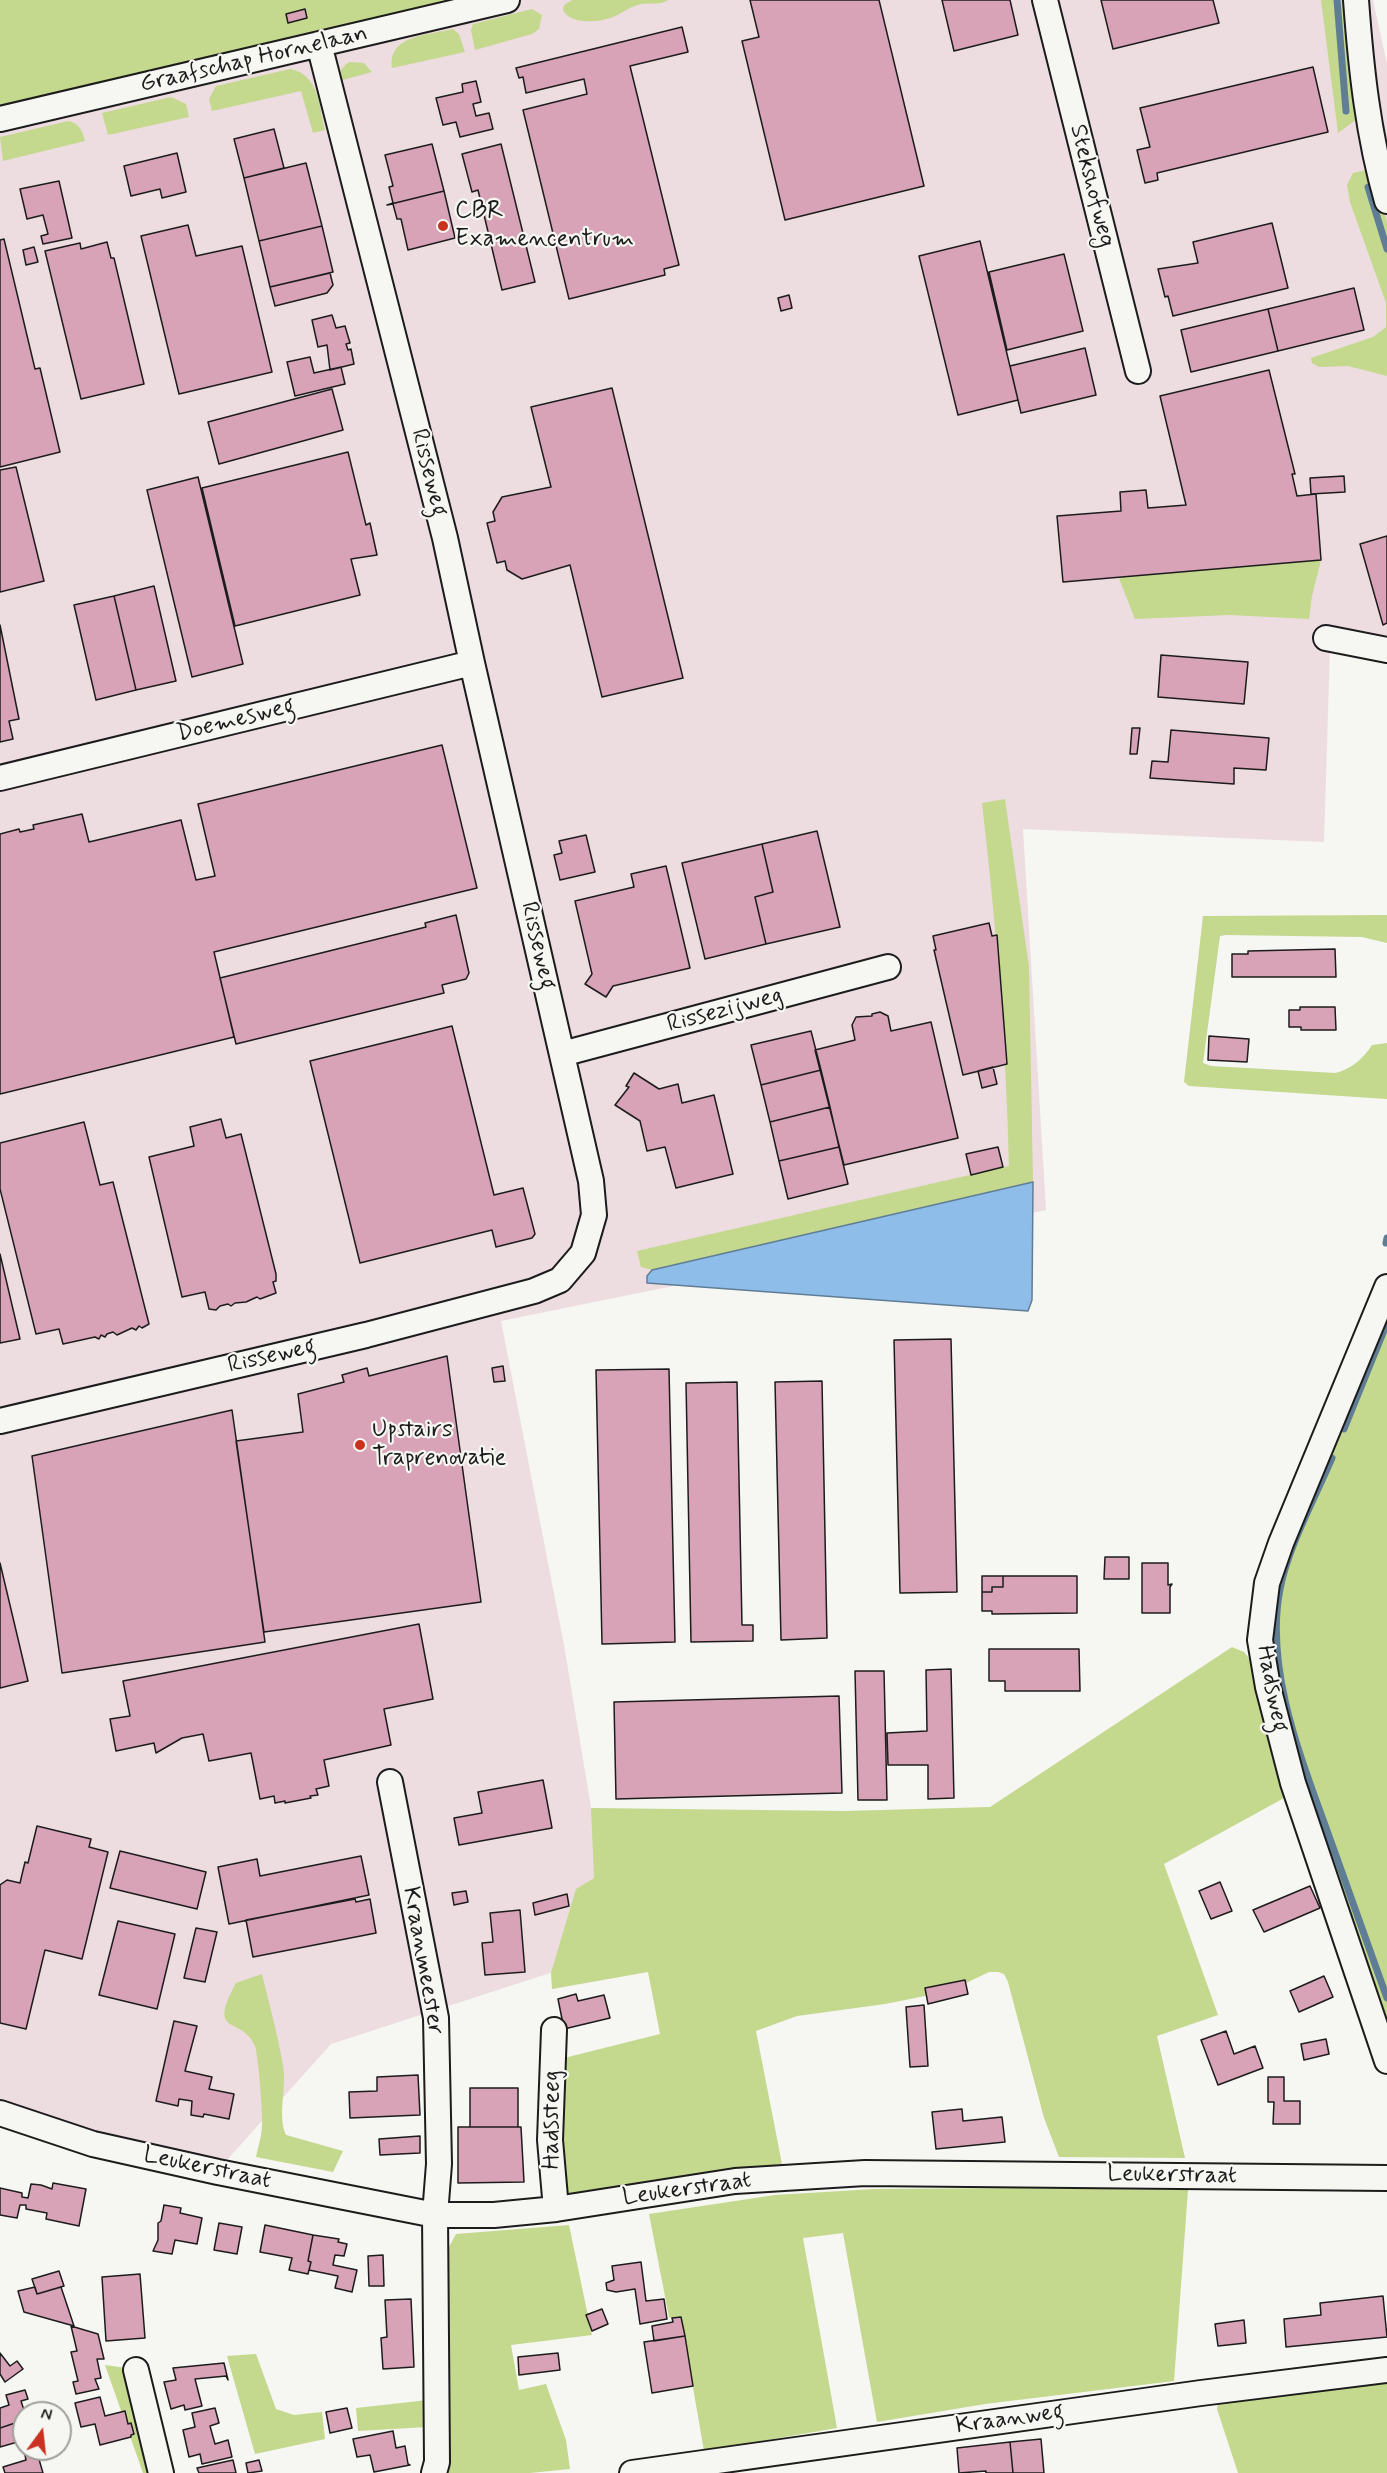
<!DOCTYPE html>
<html>
<head>
<meta charset="utf-8">
<style>
  body { margin:0 }
  #map { position:relative; width:1387px; height:2473px; overflow:hidden; background:#f6f6f2; font-family:Mynerve,sans-serif }
  canvas { display:block }
  .north { position:absolute; left:12px; top:2401px; width:60px; height:60px; box-sizing:border-box; background:#f6f6f2; border:2px solid #9f9f9c; border-radius:50%; rotate:15deg; font-size:16px; font-weight:700; line-height:24px; text-align:center; color:#1c1c1c }
  .north::after { content:''; display:block; margin:auto; width:21px; height:27px; background:#c8321e; clip-path:polygon(50% 0,100% 100%,50% 72%,0 100%) }
</style>
</head>
<body>
<div id="map">
<canvas width="1387" height="2473"></canvas>
<div class="north">N</div>
</div>
<script>
const g = document.querySelector('canvas').getContext('2d');
g.lineJoin = 'round';
function fillPath(path, color) { g.fillStyle = color; g.fill(path, 'evenodd'); }
function strokePath(path, color, width, dash) { g.strokeStyle = color; g.lineWidth = width; g.lineCap = dash ? 'butt' : 'round'; g.setLineDash(dash || []); g.stroke(path); }
function write(font, color, halo, rows, align = 'center') {
  g.font = font + ' Mynerve,sans-serif'; g.lineWidth = 4.5; g.setLineDash([]); g.textBaseline = 'middle'; g.strokeStyle = halo; g.fillStyle = color; for (const [text, x, y, turn = 0] of rows) {
    g.save(); g.translate(x, y); g.rotate((+turn || 0) * Math.PI / 180); g.textAlign = isNaN(turn) ? turn : align; if (halo) g.strokeText(text, 0, 0); g.fillText(text, 0, 0); g.restore();
  }
}
fillPath(new Path2D(`
  M 185,0 L 1373,0 L 1387,64 L 1387,635 L 1330,647 L 1324,842 L 1023,829 L 1046,1210 L 501,1321 L 564,1645 L 615,1952 L 331,2044 L 218,2170 L 0,2107 L 0,37 Z`), '#eddde0');
fillPath(new Path2D(`
  M 0,0 L 465,0 L 0,112 Z
  M 572,0 L 668,0 C 659,6 650,2 641,4 C 631,6 624,12 615,16 C 601,23 570,25 563,10 L 564,5 Z
  M 1321,0 L 1352,0 L 1361,116 L 1338,133 Z
  M 532,9 L 542,15 L 539,29 L 532,34 L 475,50 L 471,30 L 473,24 Z
  M 453,29 L 459,34 L 465,52 L 392,68 C 388,35 428,35 453,29 Z
  M 349,62 L 364,63 L 372,72 L 339,81 C 339,72 342,67 349,62 Z
  M 290,69 C 319,74 319,106 325,130 L 313,133 L 301,91 L 212,111 L 209,99 L 216,86 Z
  M 171,97 L 186,104 L 189,117 L 108,135 L 102,113 Z
  M 68,121 C 80,124 82,130 85,141 L 3,161 L 0,137 Z
  M 1367,170 L 1380,197 L 1387,222 L 1387,376 L 1348,366 L 1319,367 L 1312,363 L 1311,358 L 1373,337 L 1386,327 L 1386,303 L 1350,202 L 1347,185 L 1353,173 Z
  M 1321,560 L 1312,596 L 1309,619 L 1230,615 L 1135,619 L 1118,576 Z
  M 1005,799 L 1029,967 L 1033,1182 L 652,1270 L 641,1267 L 637,1251 L 1009,1166 C 1006,1044 996,924 982,803 Z
  M 1387,915 L 1387,943 L 1362,937 L 1226,935 L 1220,936 L 1203,1063 L 1211,1066 L 1336,1073 C 1352,1068 1363,1059 1372,1045 L 1387,1043 L 1387,1099 L 1189,1086 L 1184,1082 L 1203,916 Z
  M 1387,1318 L 1387,2019 C 1365,1959 1344,1899 1324,1839 C 1297,1756 1270,1673 1276,1585 Z
  M 1232,1647 L 1244,1652 L 1256,1667 L 1262,1718 L 1284,1798 L 1164,1864 L 1218,2015 L 1157,2036 L 1185,2158 L 1059,2157 L 1044,2118 L 1008,1982 L 1004,1974 L 998,1972 L 989,1972 L 960,1986 L 930,1995 L 885,2004 L 797,2016 L 756,2031 L 782,2164 L 563,2199 L 559,2153 L 564,2058 L 660,2034 L 648,1972 L 552,1989 L 551,1973 L 576,1889 L 594,1878 L 591,1808 L 845,1811 L 990,1807 Z
  M 262,1974 C 269,2004 278,2035 283,2066 C 287,2088 277,2115 286,2135 L 343,2151 L 333,2172 L 256,2157 C 258,2147 262,2135 262,2125 C 263,2115 258,2053 255,2046 C 242,2015 206,2038 236,1983 Z
  M 1021,2188 L 1188,2190 L 1174,2381 L 985,2404 L 877,2422 L 843,2233 L 803,2238 L 837,2428 L 704,2451 L 682,2324 L 669,2317 L 649,2214 L 775,2195 L 874,2189 Z
  M 569,2225 L 592,2335 L 511,2345 L 519,2390 L 546,2384 L 566,2440 L 570,2469 L 530,2473 L 444,2473 L 448,2249 L 456,2234 Z
  M 256,2354 L 276,2409 L 294,2415 L 322,2412 L 325,2439 L 255,2454 L 227,2356 Z
  M 105,2365 L 134,2369 L 157,2473 L 143,2473 Z
  M 1387,2378 L 1387,2473 L 1238,2473 L 1217,2409 L 1218,2399 Z
  M 428,2400 L 427,2427 L 358,2431 L 356,2408 Z`), '#c4d88e');
const water = new Path2D(`
  M 1033,1182 L 1032,1300 L 1028,1311 L 647,1283 L 647,1276 L 652,1270 Z`);
fillPath(water, '#8dbde8');
strokePath(water, '#607d96', 1.5);
strokePath(new Path2D(`
  M 1337,0 L 1346,111
  M 1368,187 L 1387,249
  M 1386,1243 L 1387,1238
  M 1344,1429 L 1387,1323
  M 1332,1458 C 1315,1498 1288,1547 1280,1589 C 1264,1671 1303,1763 1330,1839 C 1349,1892 1368,1945 1387,1998`), '#607d96', 7);
const building = new Path2D(`
  M 750,0 L 879,0 L 924,186 L 785,220 L 742,41 L 759,37 Z
  M 942,0 L 1010,0 L 1018,35 L 954,51 Z
  M 1101,0 L 1213,0 L 1219,23 L 1113,49 Z
  M 305,9 L 307,18 L 288,23 L 286,14 Z
  M 682,27 L 688,52 L 630,66 L 679,265 L 664,269 L 665,275 L 569,299 L 523,110 L 587,94 L 584,79 L 526,93 L 523,77 L 519,78 L 516,68 Z
  M 1313,67 L 1328,132 L 1157,173 L 1158,180 L 1145,183 L 1137,150 L 1150,147 L 1140,108 Z
  M 476,81 L 481,102 L 473,104 L 476,116 L 489,113 L 493,129 L 460,137 L 456,122 L 443,125 L 436,98 L 463,92 L 462,84 Z
  M 274,129 L 284,168 L 244,178 L 234,139 Z
  M 432,144 L 444,191 L 387,205 L 393,203 L 389,187 L 393,186 L 385,155 Z
  M 501,144 L 535,282 L 502,290 L 478,190 L 472,192 L 462,154 Z
  M 177,153 L 186,192 L 162,198 L 160,189 L 131,196 L 124,166 Z
  M 306,163 L 322,226 L 259,241 L 244,178 Z
  M 59,181 L 72,238 L 43,244 L 41,236 L 48,234 L 43,215 L 27,219 L 20,189 Z
  M 444,191 L 455,238 L 408,250 L 401,219 L 397,219 L 393,204 L 387,205 Z
  M 1272,223 L 1288,288 L 1173,316 L 1168,296 L 1165,297 L 1158,269 L 1198,263 L 1193,242 Z
  M 188,225 L 196,256 L 242,246 L 272,372 L 179,394 L 141,236 Z
  M 322,226 L 333,272 L 270,287 L 259,241 Z
  M 4,239 L 35,369 L 40,368 L 60,452 L 0,467 L 0,240 Z
  M 980,241 L 1018,400 L 958,415 L 919,256 Z
  M 107,242 L 111,258 L 114,258 L 144,384 L 81,399 L 45,251 L 80,243 L 81,249 Z
  M 34,247 L 38,262 L 26,265 L 23,250 Z
  M 1064,254 L 1083,331 L 1007,350 L 989,272 Z
  M 330,273 L 333,285 L 327,293 L 275,306 L 270,287 Z
  M 1354,288 L 1364,330 L 1278,351 L 1268,309 Z
  M 789,295 L 792,308 L 781,311 L 778,298 Z
  M 1268,309 L 1278,351 L 1191,372 L 1181,330 Z
  M 332,315 L 336,328 L 345,326 L 350,343 L 346,344 L 348,350 L 351,349 L 354,364 L 330,370 L 327,345 L 318,347 L 312,320 Z
  M 1085,348 L 1096,395 L 1021,413 L 1010,366 Z
  M 310,357 L 314,373 L 341,367 L 345,384 L 295,396 L 287,362 Z
  M 1269,370 L 1295,474 L 1292,474 L 1297,496 L 1316,494 L 1321,560 L 1063,582 L 1057,516 L 1121,511 L 1120,492 L 1146,490 L 1148,508 L 1186,505 L 1160,396 Z
  M 612,388 L 683,678 L 602,697 L 570,565 L 522,579 L 507,570 L 505,561 L 497,563 L 487,523 L 495,521 L 493,512 L 502,497 L 551,487 L 531,407 Z
  M 332,389 L 343,430 L 219,464 L 208,422 Z
  M 348,452 L 366,525 L 370,523 L 377,555 L 351,559 L 360,595 L 235,626 L 202,488 Z
  M 16,467 L 44,581 L 0,592 L 0,470 Z
  M 1344,476 L 1345,492 L 1311,494 L 1310,478 Z
  M 198,477 L 243,664 L 192,677 L 147,490 Z
  M 1387,536 L 1387,623 L 1383,625 L 1360,544 Z
  M 154,586 L 176,681 L 136,690 L 114,596 Z
  M 114,596 L 136,690 L 96,700 L 74,605 Z
  M 0,625 L 19,719 L 9,721 L 13,739 L 0,742 Z
  M 1161,655 L 1248,662 L 1244,704 L 1158,697 Z
  M 1132,728 L 1140,728 L 1137,754 L 1130,754 Z
  M 1171,730 L 1269,738 L 1266,770 L 1234,768 L 1234,784 L 1150,778 L 1152,761 L 1168,762 Z
  M 442,745 L 477,888 L 214,952 L 234,1037 L 0,1094 L 0,834 L 19,829 L 20,832 L 34,829 L 33,825 L 82,814 L 89,842 L 181,820 L 196,880 L 215,876 L 198,804 Z
  M 817,831 L 840,927 L 766,944 L 755,897 L 773,892 L 762,844 Z
  M 586,835 L 595,872 L 560,880 L 554,855 L 562,853 L 559,841 Z
  M 762,844 L 773,892 L 755,897 L 766,944 L 705,959 L 682,863 Z
  M 666,866 L 690,968 L 613,986 L 606,997 L 585,984 L 592,974 L 575,901 L 634,887 L 631,874 Z
  M 456,915 L 469,973 L 466,979 L 442,985 L 444,993 L 236,1044 L 220,978 L 426,927 L 425,923 Z
  M 989,923 L 992,936 L 997,935 L 1007,1064 L 963,1075 L 934,950 L 936,950 L 933,936 Z
  M 1335,949 L 1336,977 L 1232,977 L 1232,954 L 1248,954 L 1248,951 Z
  M 1300,1007 L 1335,1007 L 1336,1030 L 1301,1030 L 1301,1027 L 1289,1027 L 1289,1010 L 1300,1010 Z
  M 880,1012 L 888,1016 L 891,1031 L 931,1022 L 958,1138 L 844,1165 L 815,1050 L 855,1040 L 852,1025 L 856,1017 L 872,1016 L 872,1014 Z
  M 452,1026 L 494,1195 L 523,1188 L 535,1234 L 532,1238 L 496,1247 L 492,1230 L 360,1263 L 310,1061 Z
  M 811,1031 L 821,1070 L 761,1085 L 751,1045 Z
  M 1209,1036 L 1249,1039 L 1247,1062 L 1208,1060 Z
  M 993,1067 L 997,1084 L 982,1088 L 978,1071 Z
  M 821,1070 L 830,1107 L 770,1122 L 761,1085 Z
  M 634,1073 L 659,1089 L 678,1084 L 682,1103 L 714,1095 L 733,1174 L 676,1188 L 665,1147 L 647,1151 L 640,1121 L 615,1105 L 629,1087 L 626,1086 Z
  M 830,1107 L 839,1147 L 779,1161 L 770,1122 Z
  M 221,1119 L 226,1138 L 241,1134 L 276,1274 L 276,1281 L 273,1282 L 276,1293 L 260,1299 L 257,1297 L 246,1302 L 235,1303 L 231,1306 L 228,1304 L 220,1306 L 216,1310 L 209,1309 L 205,1292 L 182,1297 L 149,1157 L 194,1146 L 190,1127 Z
  M 84,1122 L 100,1185 L 113,1182 L 149,1324 L 142,1328 L 139,1326 L 136,1330 L 132,1328 L 117,1335 L 113,1332 L 107,1334 L 105,1337 L 101,1335 L 99,1339 L 95,1337 L 63,1344 L 59,1329 L 36,1334 L 0,1189 L 0,1143 Z
  M 839,1147 L 848,1184 L 788,1199 L 779,1161 Z
  M 998,1147 L 1003,1167 L 971,1175 L 966,1154 Z
  M 0,1254 L 20,1339 L 0,1343 Z
  M 951,1339 L 957,1592 L 900,1593 L 894,1340 Z
  M 447,1356 L 481,1602 L 264,1632 L 236,1441 L 303,1432 L 298,1394 L 344,1382 L 342,1375 L 367,1368 L 369,1376 Z
  M 503,1366 L 505,1381 L 494,1382 L 492,1368 Z
  M 669,1369 L 675,1642 L 602,1644 L 596,1370 Z
  M 822,1381 L 827,1638 L 781,1640 L 775,1382 Z
  M 737,1382 L 742,1625 L 753,1625 L 753,1641 L 691,1642 L 686,1383 Z
  M 232,1410 L 265,1642 L 62,1673 L 32,1456 Z
  M 1105,1557 L 1129,1557 L 1129,1579 L 1104,1579 Z
  M 0,1563 L 28,1681 L 0,1688 Z
  M 1142,1563 L 1168,1563 L 1168,1585 L 1172,1584 L 1170,1587 L 1170,1613 L 1142,1613 Z
  M 982,1576 L 1003,1576 L 1003,1587 L 992,1587 L 992,1592 L 982,1592 Z
  M 1003,1576 L 1077,1576 L 1077,1613 L 992,1614 L 992,1611 L 982,1611 L 982,1592 L 992,1592 L 992,1587 L 1003,1587 Z
  M 419,1624 L 433,1699 L 384,1709 L 391,1745 L 324,1760 L 329,1786 L 316,1789 L 318,1795 L 310,1796 L 311,1798 L 285,1803 L 285,1801 L 275,1803 L 274,1796 L 260,1799 L 251,1753 L 209,1761 L 203,1734 L 182,1738 L 156,1753 L 154,1743 L 116,1751 L 110,1719 L 130,1716 L 123,1681 Z
  M 989,1649 L 1079,1649 L 1080,1691 L 1005,1691 L 1005,1681 L 989,1681 Z
  M 951,1669 L 954,1798 L 928,1799 L 928,1765 L 888,1765 L 887,1733 L 927,1731 L 926,1670 Z
  M 855,1671 L 884,1671 L 887,1800 L 858,1800 Z
  M 839,1696 L 842,1793 L 616,1799 L 614,1702 Z
  M 543,1780 L 552,1828 L 459,1845 L 454,1818 L 482,1813 L 478,1792 Z
  M 37,1826 L 91,1839 L 89,1847 L 108,1852 L 82,1959 L 45,1950 L 26,2029 L 0,2023 L 0,1885 L 7,1880 L 20,1883 L 25,1862 L 28,1863 Z
  M 120,1851 L 206,1872 L 197,1909 L 110,1888 Z
  M 361,1856 L 369,1895 L 229,1924 L 218,1867 L 257,1859 L 260,1876 Z
  M 1220,1882 L 1232,1911 L 1211,1919 L 1199,1891 Z
  M 1310,1886 L 1320,1908 L 1264,1932 L 1253,1910 Z
  M 466,1891 L 468,1902 L 454,1905 L 452,1893 Z
  M 567,1894 L 569,1906 L 535,1915 L 533,1903 Z
  M 355,1899 L 356,1902 L 370,1899 L 376,1933 L 253,1957 L 246,1920 Z
  M 520,1910 L 525,1972 L 485,1975 L 482,1943 L 493,1942 L 490,1913 Z
  M 118,1921 L 175,1934 L 157,2009 L 99,1995 Z
  M 196,1928 L 217,1932 L 205,1982 L 184,1978 Z
  M 1324,1976 L 1333,1997 L 1299,2012 L 1290,1991 Z
  M 965,1980 L 968,1994 L 928,2004 L 925,1988 Z
  M 576,1994 L 578,2001 L 604,1995 L 610,2018 L 564,2029 L 558,1999 Z
  M 924,2005 L 928,2066 L 910,2067 L 906,2007 Z
  M 174,2021 L 197,2026 L 185,2071 L 212,2077 L 209,2089 L 234,2094 L 229,2119 L 204,2114 L 203,2117 L 191,2115 L 192,2101 L 179,2099 L 178,2106 L 156,2101 Z
  M 1226,2031 L 1234,2054 L 1255,2046 L 1263,2068 L 1218,2085 L 1201,2040 Z
  M 1326,2039 L 1329,2054 L 1304,2060 L 1301,2044 Z
  M 418,2075 L 420,2115 L 350,2118 L 349,2092 L 377,2091 L 377,2077 Z
  M 1268,2077 L 1284,2077 L 1284,2101 L 1300,2101 L 1300,2124 L 1273,2124 L 1274,2102 L 1268,2102 Z
  M 470,2088 L 518,2088 L 518,2127 L 470,2127 Z
  M 962,2109 L 963,2121 L 1002,2117 L 1005,2142 L 936,2149 L 932,2112 Z
  M 458,2127 L 521,2127 L 524,2182 L 458,2183 Z
  M 420,2136 L 420,2153 L 380,2155 L 379,2139 Z
  M 53,2183 L 86,2189 L 79,2226 L 46,2219 L 47,2213 L 26,2209 L 26,2205 L 20,2205 L 17,2218 L 0,2215 L 0,2188 L 22,2193 L 22,2197 L 28,2198 L 31,2184 L 41,2185 L 52,2189 Z
  M 164,2205 L 181,2208 L 180,2213 L 202,2218 L 197,2244 L 175,2240 L 172,2254 L 153,2251 L 158,2240 L 158,2223 L 161,2221 Z
  M 219,2223 L 242,2227 L 237,2254 L 214,2250 Z
  M 265,2225 L 313,2235 L 308,2261 L 311,2262 L 308,2274 L 289,2270 L 292,2258 L 260,2252 Z
  M 313,2235 L 339,2239 L 338,2242 L 347,2244 L 344,2256 L 335,2255 L 333,2265 L 357,2270 L 352,2292 L 335,2288 L 338,2276 L 309,2270 L 311,2262 L 308,2261 Z
  M 383,2255 L 384,2286 L 369,2286 L 368,2256 Z
  M 641,2262 L 646,2301 L 664,2299 L 667,2319 L 640,2324 L 635,2289 L 616,2292 L 607,2290 L 606,2283 L 614,2280 L 612,2266 Z
  M 59,2271 L 64,2286 L 37,2294 L 32,2279 Z
  M 140,2274 L 145,2338 L 106,2341 L 102,2277 Z
  M 35,2287 L 37,2294 L 61,2287 L 74,2326 L 24,2312 L 18,2291 Z
  M 1383,2296 L 1387,2337 L 1286,2347 L 1284,2319 L 1321,2315 L 1320,2303 Z
  M 411,2299 L 414,2367 L 383,2369 L 381,2338 L 387,2337 L 385,2300 Z
  M 602,2309 L 608,2324 L 592,2331 L 586,2315 Z
  M 681,2317 L 685,2336 L 654,2341 L 652,2326 L 673,2322 L 672,2318 Z
  M 1244,2320 L 1246,2343 L 1218,2346 L 1215,2324 Z
  M 71,2326 L 98,2334 L 104,2359 L 97,2359 L 101,2378 L 95,2379 L 99,2389 L 76,2394 L 73,2382 L 78,2381 L 71,2352 L 77,2351 Z
  M 685,2336 L 693,2386 L 652,2393 L 644,2342 Z
  M 0,2353 L 10,2366 L 17,2361 L 23,2369 L 5,2382 L 0,2374 Z
  M 558,2353 L 560,2370 L 519,2375 L 518,2357 Z
  M 224,2363 L 228,2380 L 226,2376 L 195,2379 L 202,2406 L 185,2410 L 184,2405 L 171,2409 L 164,2382 L 176,2380 L 173,2368 Z
  M 25,2390 L 28,2399 L 21,2401 L 25,2413 L 24,2420 L 0,2428 L 0,2408 L 9,2405 L 6,2395 Z
  M 100,2397 L 105,2416 L 125,2411 L 128,2424 L 131,2423 L 134,2434 L 131,2435 L 131,2437 L 100,2445 L 95,2424 L 81,2427 L 75,2403 Z
  M 215,2408 L 219,2423 L 210,2426 L 215,2444 L 228,2440 L 232,2457 L 202,2464 L 200,2454 L 189,2457 L 183,2430 L 195,2427 L 192,2413 Z
  M 347,2408 L 352,2428 L 330,2433 L 326,2412 Z
  M 24,2420 L 24,2449 L 28,2449 L 24,2450 L 21,2441 L 0,2447 L 0,2428 Z
  M 393,2431 L 396,2448 L 405,2446 L 408,2464 L 410,2465 L 374,2472 L 370,2455 L 357,2457 L 353,2439 Z
  M 1041,2439 L 1044,2473 L 1013,2473 L 1010,2442 Z
  M 1010,2442 L 1013,2473 L 986,2473 L 986,2471 L 959,2473 L 957,2448 Z
  M 28,2449 L 43,2449 L 45,2454 L 38,2456 L 43,2473 L 5,2473 L 3,2467 L 26,2460 L 24,2450 Z
  M 233,2460 L 236,2473 L 199,2473 L 197,2468 Z
  M 259,2460 L 262,2471 L 248,2473 L 246,2463 Z`);
fillPath(building, '#d8a2b7');
strokePath(building, '#1c1c1c', 1.5);
const street = new Path2D(`
  M 1045,0 L 1138,371
  M 1356,0 C 1361,68 1368,135 1387,201
  M 0,119 L 507,0
  M 1326,638 L 1387,650
  M 0,778 L 472,663
  M 562,1054 L 888,967
  M 1387,1287 L 1281,1543 L 1267,1583 L 1260,1640 L 1268,1687 L 1293,1783 L 1387,2061
  M 0,1421 L 366,1335 L 534,1291 L 560,1280 L 583,1253 L 594,1215 L 591,1181 L 472,663 L 445,538 L 319,44
  M 390,1782 L 436,2018 L 439,2164 L 435,2215 L 437,2462 L 434,2473
  M 554,2030 L 550,2140 L 556,2209
  M 0,2113 L 93,2144 L 218,2172 L 435,2215 L 494,2215 L 556,2209 L 735,2181 L 865,2173 L 1387,2178
  M 136,2370 L 161,2473
  M 632,2473 L 1201,2393 L 1387,2370`);
strokePath(street, '#1c1c1c', 28);
strokePath(street, '#f6f6f2', 24);
for (const [x, y, r, color] of [
  [443,226,6,"#c8321e"],
  [360,1445,6,"#c8321e"]
]) { const dot = new Path2D(); dot.arc(x, y, r, 0, 2 * Math.PI); g.fillStyle = color; g.fill(dot); strokePath(dot, '#f6f6f2', 2); }
write('24px', '#1c1c1c', '#f6f6f2', [
  ["Graafschap Hornelaan",254,60,-13],
  ["Stekshofweg",1091,186,76],
  ["Risseweg",428,473,76],
  ["Doemesweg",236,721,-14],
  ["Risseweg",537,946,77],
  ["Rissezijweg",725,1011,-15],
  ["Risseweg",272,1357,-13],
  ["Hadsweg",1271,1689,79],
  ["Kraanmeester",422,1961,80],
  ["Hadssteeg",553,2120,-90],
  ["Leukerstraat",207,2169,12],
  ["Leukerstraat",1172,2176,1],
  ["Leukerstraat",687,2190,-8],
  ["Kraanweg",1010,2420,-8]
]);
write('24px', '#1c1c1c', '#f6f6f2', [
  ["CBR",455,212],
  ["Examencentrum",455,240],
  ["Upstairs",372,1431],
  ["Traprenovatie",372,1459]
], 'left');
</script>
</body>
</html>
